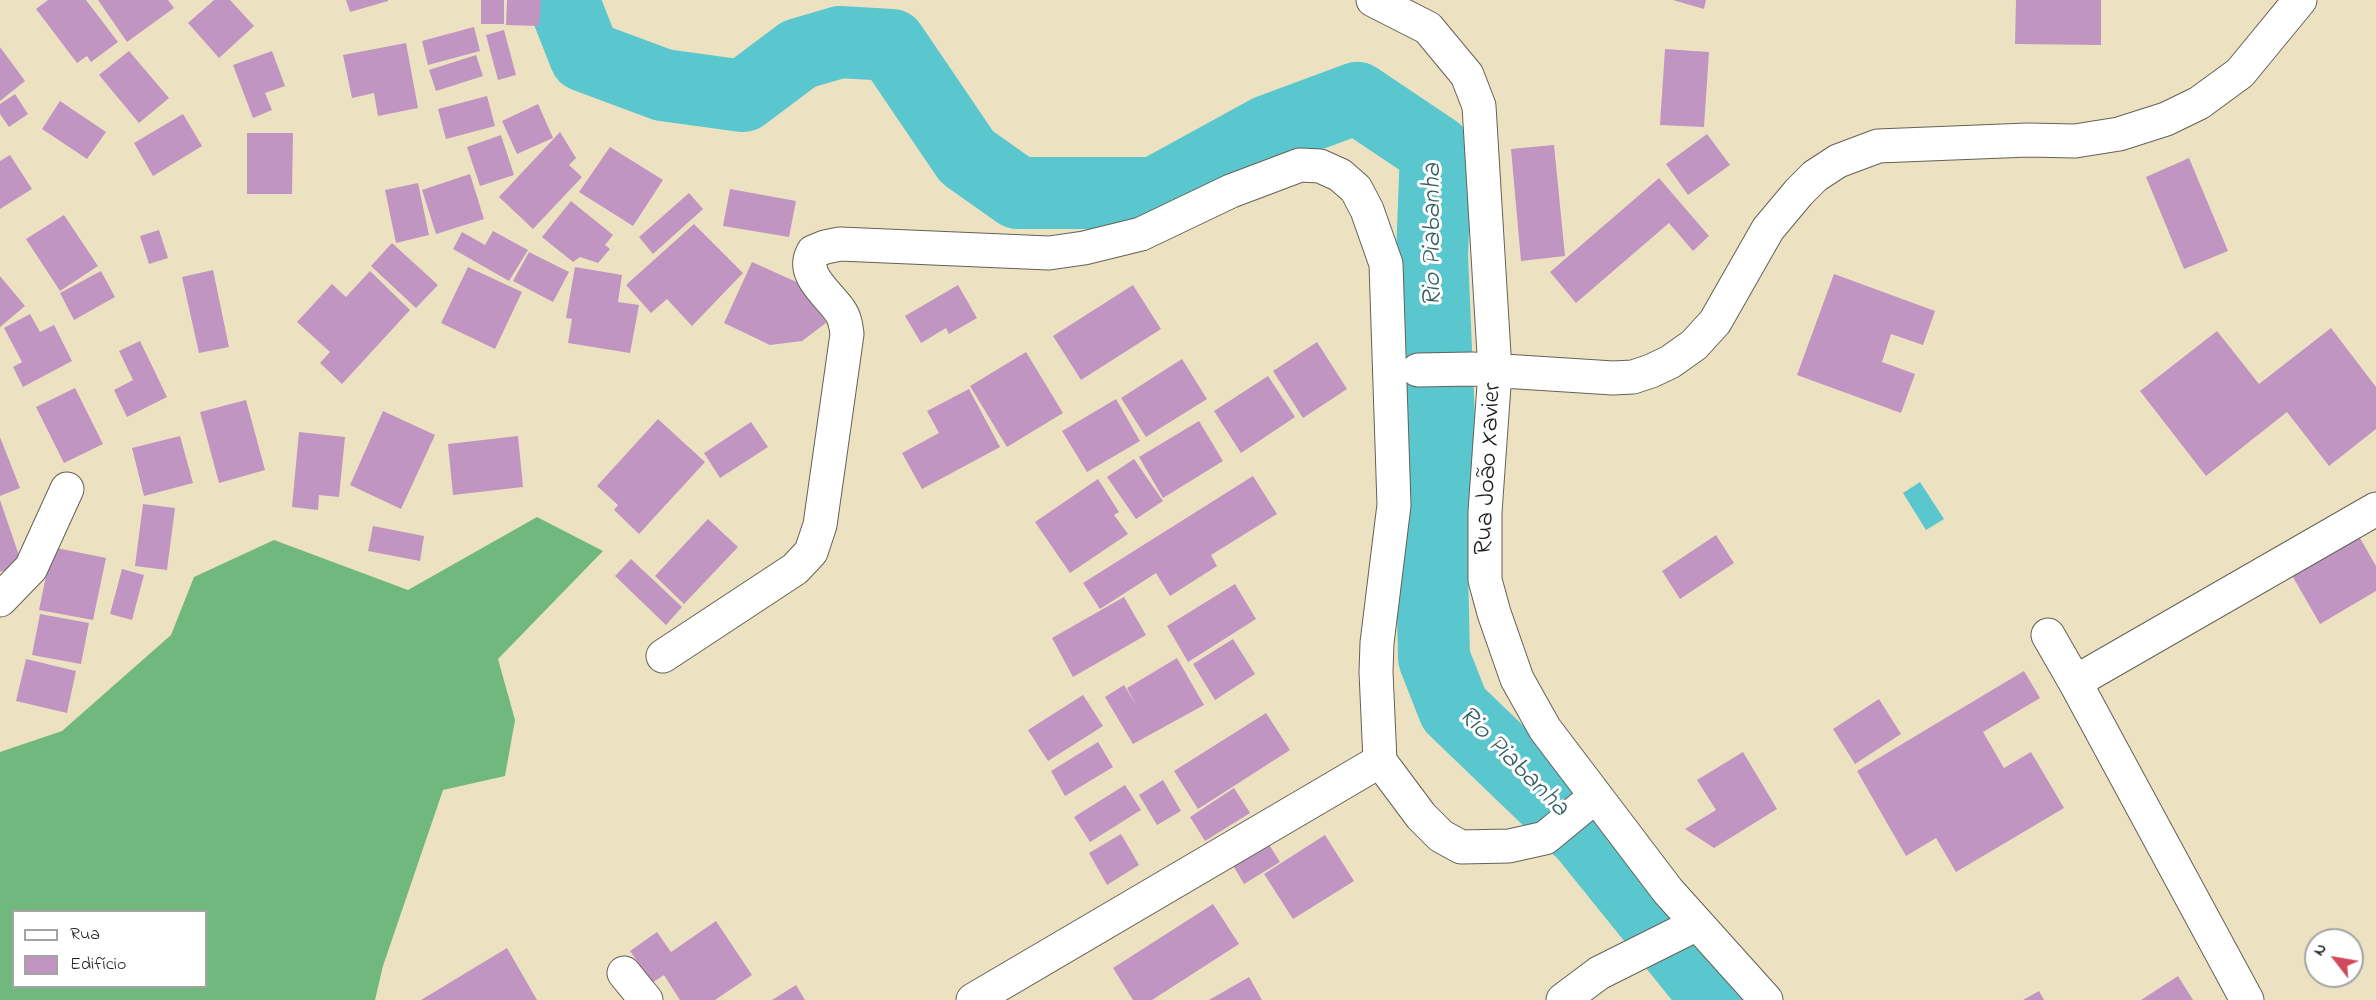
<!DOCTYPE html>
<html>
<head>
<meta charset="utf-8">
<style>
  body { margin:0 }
  #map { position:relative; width:2376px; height:1000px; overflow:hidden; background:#ece2c2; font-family:"Indie Flower",sans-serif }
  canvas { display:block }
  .legend { position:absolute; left:12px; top:910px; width:195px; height:78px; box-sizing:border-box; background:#fff; border:2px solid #a4a4a4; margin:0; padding:8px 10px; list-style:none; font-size:18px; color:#1c1c1c }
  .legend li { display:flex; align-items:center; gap:12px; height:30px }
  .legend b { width:30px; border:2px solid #a4a4a4 }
  .north { position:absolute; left:2304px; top:928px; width:60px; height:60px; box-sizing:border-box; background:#fff; border:2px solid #a4a4a4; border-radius:50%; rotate:301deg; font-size:16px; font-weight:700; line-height:24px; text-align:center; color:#1c1c1c }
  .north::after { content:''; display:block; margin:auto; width:21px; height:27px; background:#d1495b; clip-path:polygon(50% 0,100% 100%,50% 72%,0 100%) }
</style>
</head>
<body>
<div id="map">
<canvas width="2376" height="1000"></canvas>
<ul class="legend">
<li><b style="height:8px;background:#fff"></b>Rua</li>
<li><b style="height:16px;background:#c195c2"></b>Edifício</li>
</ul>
<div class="north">N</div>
</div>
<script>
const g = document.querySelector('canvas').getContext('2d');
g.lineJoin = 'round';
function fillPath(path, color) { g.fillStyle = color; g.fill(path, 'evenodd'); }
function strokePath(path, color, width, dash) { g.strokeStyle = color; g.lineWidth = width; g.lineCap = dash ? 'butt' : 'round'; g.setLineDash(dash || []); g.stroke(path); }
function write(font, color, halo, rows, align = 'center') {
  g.font = font + ' "Indie Flower",sans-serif'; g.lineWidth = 6; g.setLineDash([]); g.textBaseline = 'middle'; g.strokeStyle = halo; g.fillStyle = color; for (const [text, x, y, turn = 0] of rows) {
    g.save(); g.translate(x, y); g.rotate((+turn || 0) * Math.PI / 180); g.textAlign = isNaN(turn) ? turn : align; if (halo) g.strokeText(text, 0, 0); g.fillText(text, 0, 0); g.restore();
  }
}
fillPath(new Path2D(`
  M 537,517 L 603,551 L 498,659 L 515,720 L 505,776 L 443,790 L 383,966 L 375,1000 L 0,1000 L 0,752 L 62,731 L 171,635 L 194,577 L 274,540 L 408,590 ZM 14,912 L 206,912 L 206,986 L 14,986 Z`), '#70b87e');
fillPath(new Path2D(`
  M 1920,482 L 1944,519 L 1926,530 L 1903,493 Z`), '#59c7cd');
strokePath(new Path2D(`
  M 563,0 L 585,56 L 663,85 L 743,96 L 799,54 L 840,42 L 891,45 L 967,157 L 1018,193 L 1155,193 L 1268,131 L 1357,98 L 1436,151 L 1432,255 L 1441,467 L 1432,566 L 1434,658 L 1454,709 L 1584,834 L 1718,1000`), '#59c7cd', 72);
fillPath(new Path2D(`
  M 48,0 L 86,0 L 118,42 L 91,62 L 87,56 L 77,63 L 36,9 Z
  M 98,0 L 168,0 L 174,8 L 127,42 Z
  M 214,0 L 230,0 L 254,26 L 219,58 L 188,23 Z
  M 346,0 L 388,0 L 388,1 L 350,12 Z
  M 481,0 L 504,0 L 504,24 L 481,24 Z
  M 507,0 L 541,0 L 539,26 L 506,25 Z
  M 1673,0 L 1706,0 L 1704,9 Z
  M 2016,0 L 2101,0 L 2101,45 L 2015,44 Z
  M 474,27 L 480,51 L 428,65 L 422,41 Z
  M 504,30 L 516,75 L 498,80 L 486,35 Z
  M 406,43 L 418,108 L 378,116 L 374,93 L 352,98 L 343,55 Z
  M 0,47 L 25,81 L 0,101 Z
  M 1665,49 L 1709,52 L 1704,127 L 1660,125 Z
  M 129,51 L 169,98 L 139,123 L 99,75 Z
  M 272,51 L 285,86 L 265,93 L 272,110 L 253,118 L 233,65 Z
  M 476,55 L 483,76 L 436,91 L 429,70 Z
  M 15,94 L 28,114 L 9,127 L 0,114 L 0,104 Z
  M 487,96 L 495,126 L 446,139 L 438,109 Z
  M 60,101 L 106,132 L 87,159 L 42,129 Z
  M 538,104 L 553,138 L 517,154 L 502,121 Z
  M 183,114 L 202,146 L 153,176 L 134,143 Z
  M 560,132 L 576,158 L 569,165 L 582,177 L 533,229 L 499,197 Z
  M 247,133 L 293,133 L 292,194 L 247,194 Z
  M 1707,134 L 1730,165 L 1688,195 L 1666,164 Z
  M 501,135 L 514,175 L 480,186 L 467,147 Z
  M 1554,145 L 1565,256 L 1521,261 L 1511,149 Z
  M 610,147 L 663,180 L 633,226 L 579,192 Z
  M 10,155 L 32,189 L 0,209 L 0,161 Z
  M 2189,158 L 2228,251 L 2184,269 L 2146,177 Z
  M 470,174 L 484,219 L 436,234 L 422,190 Z
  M 1659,178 L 1709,236 L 1693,251 L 1669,223 L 1576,303 L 1550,272 Z
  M 418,183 L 429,235 L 396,243 L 385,190 Z
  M 730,189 L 796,201 L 789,237 L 723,226 Z
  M 689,193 L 703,209 L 653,254 L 639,237 Z
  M 571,201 L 613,235 L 605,245 L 610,249 L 598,263 L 580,257 L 573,262 L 542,237 Z
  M 64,215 L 98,266 L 60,291 L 26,239 Z
  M 694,224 L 743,273 L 692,326 L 667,299 L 651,313 L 626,285 Z
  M 159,230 L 168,258 L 149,264 L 140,236 Z
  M 493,231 L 528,250 L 509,281 L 453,249 L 462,232 L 485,245 Z
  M 392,243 L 438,285 L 416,308 L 371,266 Z
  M 529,252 L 569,272 L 553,302 L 513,281 Z
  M 752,262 L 812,289 L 826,323 L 802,341 L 770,345 L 724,323 Z
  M 468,267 L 522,292 L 495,349 L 441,323 Z
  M 575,267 L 622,275 L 618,302 L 639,305 L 630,353 L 568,343 L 572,319 L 566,318 Z
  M 213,270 L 229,347 L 199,353 L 182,277 Z
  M 101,271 L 115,297 L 74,320 L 60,293 Z
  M 370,271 L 410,310 L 342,384 L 320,363 L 330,352 L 297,322 L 332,284 L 346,297 Z
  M 1834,274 L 1935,311 L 1923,345 L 1891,334 L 1882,362 L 1915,374 L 1901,413 L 1797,375 Z
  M 0,276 L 25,306 L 0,327 Z
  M 958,285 L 977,318 L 949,334 L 946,328 L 921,343 L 905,316 Z
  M 1133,285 L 1161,329 L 1081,380 L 1053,336 Z
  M 30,314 L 40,332 L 54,325 L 72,361 L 23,387 L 13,367 L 22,362 L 4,328 Z
  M 2331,328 L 2376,387 L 2376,429 L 2329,466 L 2287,412 L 2206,476 L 2140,391 L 2217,331 L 2259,384 Z
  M 140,341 L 167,397 L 127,417 L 114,390 L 133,380 L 119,351 Z
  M 1317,342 L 1347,389 L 1303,418 L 1273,371 Z
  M 1026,352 L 1063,413 L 1007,447 L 970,386 Z
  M 1182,359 L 1207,399 L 1146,437 L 1121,398 Z
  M 1268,376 L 1295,417 L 1241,453 L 1214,411 Z
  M 75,388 L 103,444 L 64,463 L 36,407 Z
  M 969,389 L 1000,447 L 922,489 L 902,453 L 939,433 L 927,411 Z
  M 1116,399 L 1140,441 L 1087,472 L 1062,431 Z
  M 246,400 L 265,470 L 219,483 L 200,412 Z
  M 383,411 L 435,435 L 401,509 L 350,485 Z
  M 658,419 L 705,462 L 639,534 L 614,510 L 618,505 L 597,486 Z
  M 1199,421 L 1223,461 L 1163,498 L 1139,457 Z
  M 751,422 L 768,447 L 720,478 L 704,453 Z
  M 299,432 L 345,437 L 339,497 L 319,495 L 318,510 L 292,507 Z
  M 180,436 L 193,483 L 144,496 L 132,448 Z
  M 518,436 L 523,487 L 453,495 L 448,444 Z
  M 0,437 L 20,488 L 0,496 Z
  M 1134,459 L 1163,501 L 1136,519 L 1107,477 Z
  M 1253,476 L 1277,514 L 1211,555 L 1217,566 L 1170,596 L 1156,573 L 1100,609 L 1083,583 Z
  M 1098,479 L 1119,512 L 1114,515 L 1128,534 L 1070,573 L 1035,522 Z
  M 0,500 L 22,564 L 0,572 Z
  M 143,504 L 175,508 L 167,570 L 135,566 Z
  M 708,519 L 738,547 L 684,604 L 655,576 Z
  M 373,526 L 424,536 L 420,561 L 368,551 Z
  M 2357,533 L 2376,566 L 2376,591 L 2320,624 L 2290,572 Z
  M 1716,535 L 1734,563 L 1680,599 L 1662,571 Z
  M 52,547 L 106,558 L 93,620 L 39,610 Z
  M 631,559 L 682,607 L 666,625 L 615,576 Z
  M 122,569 L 144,575 L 132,620 L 110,614 Z
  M 1235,584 L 1256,619 L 1188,662 L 1167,626 Z
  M 1124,597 L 1146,635 L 1073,677 L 1052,638 Z
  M 40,614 L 89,623 L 81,664 L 32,655 Z
  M 1233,639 L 1255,674 L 1215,700 L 1193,664 Z
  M 1177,658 L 1204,705 L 1133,744 L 1105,697 L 1124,685 L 1136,705 L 1127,688 Z
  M 26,659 L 76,671 L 67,713 L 16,701 Z
  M 2024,671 L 2040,698 L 1983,732 L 2004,768 L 2031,752 L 2064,808 L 1956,872 L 1936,838 L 1906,856 L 1857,771 Z
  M 1083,695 L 1103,726 L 1048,761 L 1028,730 Z
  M 1879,699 L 1901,734 L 1855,764 L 1833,729 Z
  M 1266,713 L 1290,750 L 1198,809 L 1174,771 Z
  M 1098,742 L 1113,767 L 1065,796 L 1051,771 Z
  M 1743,752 L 1777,809 L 1714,848 L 1685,829 L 1716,810 L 1697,780 Z
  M 1163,780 L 1181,811 L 1157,825 L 1139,795 Z
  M 1125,785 L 1141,810 L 1090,842 L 1074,817 Z
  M 1234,788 L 1250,813 L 1205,841 L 1190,817 Z
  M 1121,834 L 1139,865 L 1107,885 L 1089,853 Z
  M 1263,835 L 1280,862 L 1244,884 L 1228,857 Z
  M 1325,835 L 1354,881 L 1293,919 L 1264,874 Z
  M 1213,904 L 1239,944 L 1152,1000 L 1133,1000 L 1113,968 Z
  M 716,921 L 752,975 L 715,1000 L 680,1000 L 664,975 L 652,983 L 630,951 L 657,932 L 671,952 Z
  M 507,948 L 537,1000 L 421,1000 Z
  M 2178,976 L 2193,1000 L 2141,1000 Z
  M 1249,977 L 1262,1000 L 1209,1000 Z
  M 796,985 L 805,1000 L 772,1000 Z
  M 2039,991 L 2044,1000 L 2023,1000 Z`), '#c195c2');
const minor = new Path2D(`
  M 1373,0 L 1428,28 L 1467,75 L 1479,106 L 1495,371 L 1485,512 L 1485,580 L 1494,613 L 1517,679 L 1545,729 L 1668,891 L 1766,1000
  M 1418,370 L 1472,369 L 1613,378 L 1633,377 L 1651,371 L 1670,362 L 1694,345 L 1715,322 L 1768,229 L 1799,192 L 1815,176 L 1838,161 L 1878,146 L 2028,140 L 2075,141 L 2119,134 L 2166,119 L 2199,103 L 2240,73 L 2300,0
  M 0,600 L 31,568 L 67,489
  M 2048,635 L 2075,682
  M 663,656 L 795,569 L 811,552 L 820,525 L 847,334 C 846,326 845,318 840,311 C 829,294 800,275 813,252 L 825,247 L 840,244 L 1049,253 L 1084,248 L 1141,234 L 1231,191 L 1300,165 L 1320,166 L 1340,175 L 1356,189 L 1367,210 L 1386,264 L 1394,505 L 1377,643 L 1376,672 L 1380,761 L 1421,816 L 1441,836 L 1461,847 L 1509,846 L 1545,838 L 1596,796
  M 624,973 L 646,1000
  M 973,1000 L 1380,761
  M 1563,1000 L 1599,973 L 1697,924
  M 2247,1000 L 2075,682 L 2376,509`);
strokePath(minor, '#656156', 35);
strokePath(minor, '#fff', 33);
write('26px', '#1c1c1c', '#fff', [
  ["Rua João Xavier",1490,469,-87]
]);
write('italic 27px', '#346063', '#fff', [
  ["Rio Piabanha",1435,235,-90],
  ["Rio Piabanha",1512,763,45]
]);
</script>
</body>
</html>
